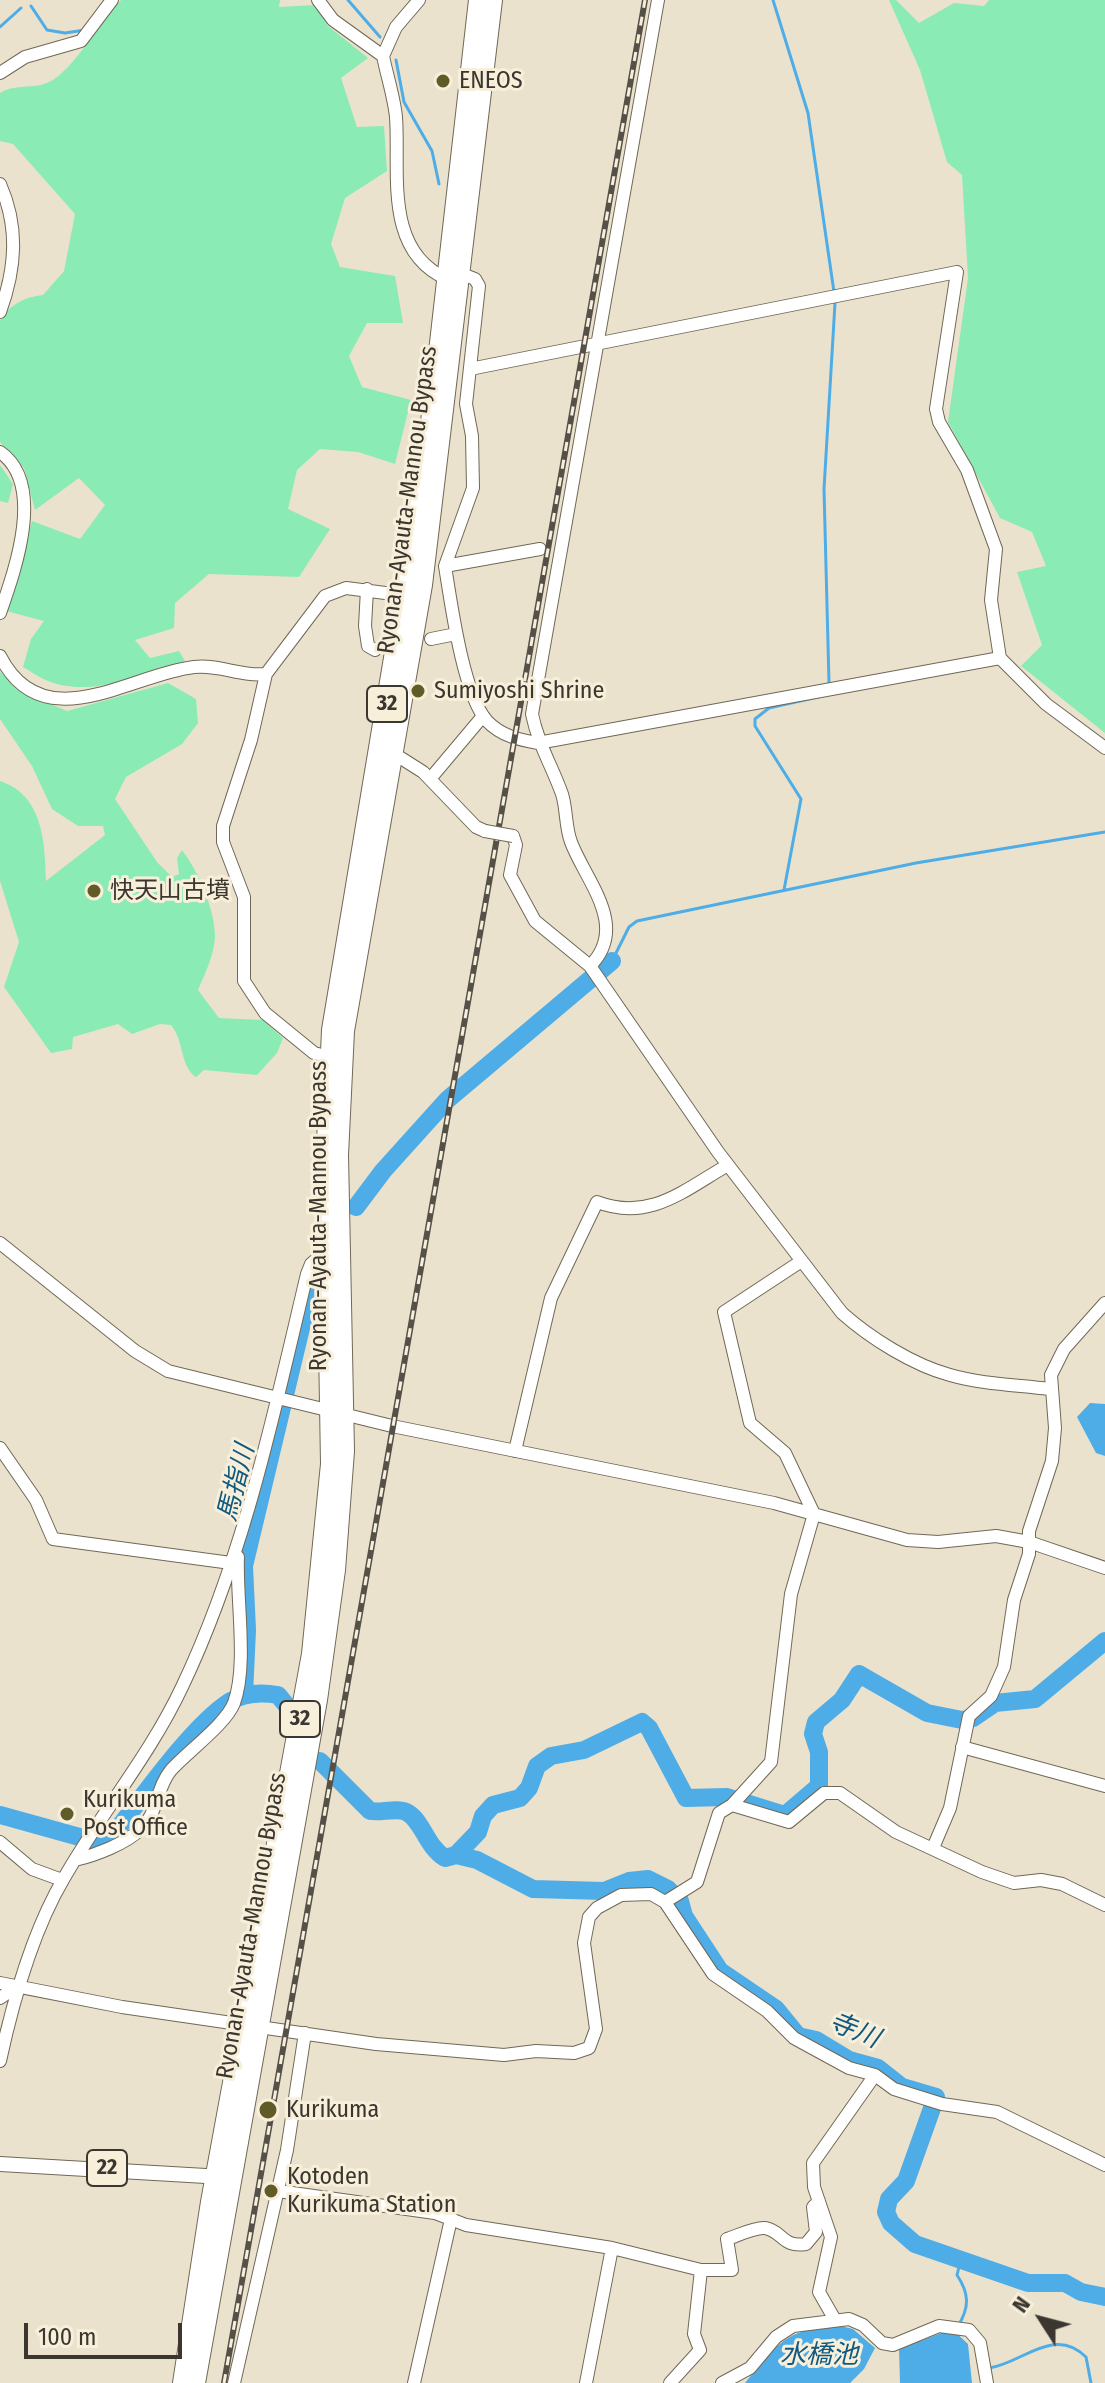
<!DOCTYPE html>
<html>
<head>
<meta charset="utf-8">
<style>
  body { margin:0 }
  #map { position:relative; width:1105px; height:2383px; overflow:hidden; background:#ebe2ce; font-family:"Fira Sans Condensed",sans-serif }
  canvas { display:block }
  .north { position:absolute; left:1001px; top:2279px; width:80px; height:80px; -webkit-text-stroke:6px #f8efdb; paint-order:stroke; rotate:306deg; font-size:22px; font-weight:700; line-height:32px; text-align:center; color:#3b3730 }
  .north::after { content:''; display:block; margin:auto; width:28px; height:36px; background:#3b3730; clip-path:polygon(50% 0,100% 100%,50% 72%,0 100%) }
  .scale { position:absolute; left:24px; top:2323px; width:158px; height:36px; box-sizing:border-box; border:4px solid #3b3730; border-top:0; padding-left:10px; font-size:24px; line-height:28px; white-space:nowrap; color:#3b3730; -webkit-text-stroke:6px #f8efdb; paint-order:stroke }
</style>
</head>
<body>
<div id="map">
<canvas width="1105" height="2383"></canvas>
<div class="north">N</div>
<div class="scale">100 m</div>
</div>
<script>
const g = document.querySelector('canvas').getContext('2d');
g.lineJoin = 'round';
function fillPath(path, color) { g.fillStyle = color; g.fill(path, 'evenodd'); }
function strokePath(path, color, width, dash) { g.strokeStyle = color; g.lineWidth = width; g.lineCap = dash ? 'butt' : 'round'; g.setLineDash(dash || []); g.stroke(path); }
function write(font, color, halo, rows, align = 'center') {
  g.font = font + ' "Fira Sans Condensed","Noto Sans JP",sans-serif'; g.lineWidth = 6; g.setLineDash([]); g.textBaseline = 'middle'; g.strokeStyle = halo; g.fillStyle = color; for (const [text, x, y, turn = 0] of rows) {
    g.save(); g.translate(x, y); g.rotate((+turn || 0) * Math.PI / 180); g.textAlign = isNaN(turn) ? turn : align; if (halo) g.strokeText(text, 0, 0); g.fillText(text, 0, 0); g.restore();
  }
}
fillPath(new Path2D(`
  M 121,0 L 280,0 L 279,7 L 315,5 L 328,26 L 368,58 L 341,78 L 357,127 L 384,126 L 387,171 L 345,198 L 331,244 L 340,267 L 395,276 L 403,323 L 367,323 L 349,356 L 362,387 L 411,400 L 395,464 L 358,452 L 320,449 L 297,470 L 288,509 L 330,529 L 299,577 L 209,574 L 175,603 L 174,628 L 135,640 L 150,658 L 179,651 L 185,661 C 146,674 98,695 57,684 C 45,681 33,673 23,667 L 31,639 L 44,621 L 6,611 L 32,521 L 80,539 L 105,505 L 79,478 L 35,510 L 24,468 L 0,442 L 0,321 C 10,304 25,297 43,295 L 64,271 L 75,214 L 13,144 L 0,141 L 0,93 C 16,83 33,90 49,82 C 72,72 102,19 121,0 Z
  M 889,0 L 896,0 L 919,23 L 954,3 L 984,6 L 989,0 L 1105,0 L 1105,733 L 1021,666 L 1042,645 L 1017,572 L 1046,566 L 1032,532 L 1000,518 L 948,422 L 968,278 L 962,175 L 947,162 L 920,70 Z
  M 0,465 L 13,484 L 8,503 L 0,501 Z
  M 0,672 L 30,695 L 67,711 L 168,683 L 196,699 L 198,723 L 182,744 L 126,777 L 115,799 L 157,862 L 172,877 L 179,874 L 177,858 L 182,850 C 198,871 215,909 215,937 C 214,955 205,974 198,990 L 219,1018 L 263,1020 L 283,1038 L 277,1053 L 257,1075 L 204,1070 L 196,1077 C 180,1067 184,1040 171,1025 L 160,1024 L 132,1034 L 118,1024 L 73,1037 L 72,1049 L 51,1053 L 4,987 L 19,942 L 0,881 L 0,781 C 43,795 45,842 46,881 L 105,835 L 103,826 L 78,826 L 52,809 L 32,766 L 0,719 Z`), '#8aebb5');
fillPath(new Path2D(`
  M 1090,1403 L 1105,1404 L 1105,1456 L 1096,1453 L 1077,1417 Z
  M 841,2326 L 853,2329 L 875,2348 L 864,2369 L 850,2383 L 745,2383 C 780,2342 784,2329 841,2326 Z
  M 952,2329 L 968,2344 L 972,2383 L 900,2383 L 899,2349 Z`), '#4eade6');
strokePath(new Path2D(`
  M 348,0 L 380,37
  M 773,0 L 808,113 L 834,292
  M 31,6 L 47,30 L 65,33 L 85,30
  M 0,27 L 21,8
  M 396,60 L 404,102 L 432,151 L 439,184
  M 829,683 L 824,489 L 835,303
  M 784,890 L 801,799 L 755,726 L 755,719 L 769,708 L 822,696
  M 612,961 L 629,927 L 637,921 L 916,863 L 1105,832
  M 958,2326 C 970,2307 969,2293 957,2275 L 961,2259
  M 989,2368 C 1021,2364 1054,2325 1086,2357 L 1091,2383`), '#4eade6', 3);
strokePath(new Path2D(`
  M 356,1207 L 383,1171 L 447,1100 L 612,961
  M 244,1695 L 247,1630 L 244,1566 L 302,1324 L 315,1289
  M 320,1761 L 370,1811 C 381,1813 399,1807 408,1813 C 423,1822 426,1846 445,1858 L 456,1855 L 478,1832 L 483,1816 L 493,1805 L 520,1798 L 529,1788 L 537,1766 L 551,1756 L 584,1750 L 642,1722 L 649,1728 L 686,1798 L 727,1797 L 785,1815 L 819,1786 L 819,1752 L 813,1734 L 816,1722 L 842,1700 L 859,1674 L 927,1713 L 962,1720 L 973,1718 L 995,1703 L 1035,1699 L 1105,1641
  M 0,1815 L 101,1843 L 113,1835 C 141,1799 192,1726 229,1702 C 244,1693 261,1692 278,1695 L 287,1706
  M 456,1855 L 477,1860 L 533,1889 L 604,1891 L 629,1881 L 648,1879 L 668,1889 L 680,1901 L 684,1916 L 720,1971 L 776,2009 L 798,2036 L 816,2040 L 849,2060 L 878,2068 L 902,2087 L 936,2097 L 906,2181 L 889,2199 L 886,2212 L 891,2223 L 915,2244 L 1028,2283 L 1065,2283 L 1081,2292 L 1105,2297`), '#4eade6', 18);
const minor = new Path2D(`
  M 318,0 L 333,20 L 383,56 C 387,76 394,97 396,117 C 400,171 383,251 447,279
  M 383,56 L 396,27 L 419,0
  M 0,73 L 25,57 L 81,41 L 112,0
  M 0,184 C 19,227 16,268 0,312
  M 470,369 L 957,272 L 936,409 L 939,422 L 967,470 L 996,549 L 991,600 L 1000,658 L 1046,704 L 1105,748
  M 0,452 C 46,484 15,570 0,613
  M 540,549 L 445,566 C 451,603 463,694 487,721 C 501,736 520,740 538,743 L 1000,658
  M 445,566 L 473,488 L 472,436 L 466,404 L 479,286 L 475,279 L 462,274
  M 367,589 L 365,626 L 368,646 L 375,650
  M 431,639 L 456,634
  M 0,656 C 43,741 131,674 194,667 C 219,664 242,677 266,674 L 325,596 L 346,588 L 409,596
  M 266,674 L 251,740 L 223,826 L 223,842 L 244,897 L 244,981 L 265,1013 L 314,1053 L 334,1058
  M 393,753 L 423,772 L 476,827 L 485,831
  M 430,779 L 483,716
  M 513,836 L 516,845 L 510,875 L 535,921 L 590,966 L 718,1152 L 842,1313 C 870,1338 913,1365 950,1375 C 981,1384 1017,1385 1049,1389
  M 590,966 C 630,926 585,880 571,842 C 565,826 567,810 562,794 C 552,766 538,744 532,714 L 658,0
  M 0,1243 L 135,1351 L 168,1371 L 392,1426 L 774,1503 L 907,1540 L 938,1542 L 996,1536 L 1029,1542 L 1105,1568
  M 0,1448 L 36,1500 L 53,1539 L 231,1563
  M 515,1451 L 551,1298 L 597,1202 C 650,1222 684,1190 728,1165
  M 962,1747 L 1105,1786
  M 732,1805 L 789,1822 L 824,1793 L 840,1793 L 896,1832 L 982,1872 L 1014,1883 L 1041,1880 L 1062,1884 L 1105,1905
  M 0,1842 L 32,1869 L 62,1880
  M 933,1848 L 950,1808 L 969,1716 L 991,1696 L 1004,1667 L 1014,1600 L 1029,1554 L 1029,1531 L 1052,1461 L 1055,1428 L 1051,1375 L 1064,1349 L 1105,1303
  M 75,1860 C 96,1855 125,1844 141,1829 C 158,1813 156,1788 171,1770 C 187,1752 226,1724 234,1703 C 248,1665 236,1598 238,1557
  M 665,1902 L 697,1882 L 719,1813 L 732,1805 L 771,1762 L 791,1594 L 814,1514 L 785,1453 L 750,1423 L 724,1312 L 800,1262
  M 0,1983 L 122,2007 L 376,2044 L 504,2055 L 536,2051 L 574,2053 L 589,2048 L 596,2029 L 584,1943 L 589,1917 L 597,1908 L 621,1895 L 651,1894 L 665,1902 L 713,1974 L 767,2011 L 794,2038 L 849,2068 L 875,2075 L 894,2089 L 942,2104 L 997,2112 L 1105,2165
  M 0,1998 L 15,1988
  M 0,2061 C 13,2001 32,1932 64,1878 C 101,1813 150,1755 182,1687 C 244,1557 274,1413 307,1274 L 311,1264 L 326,1251
  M 278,2191 L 435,2213 L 466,2225 L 612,2248 L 586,2383
  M 612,2248 L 701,2270 L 694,2334 L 700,2350 L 670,2383
  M 701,2270 L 732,2270 L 727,2239 C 737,2236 754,2227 765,2228 C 783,2231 782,2248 806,2244 L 816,2232 L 813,2207 L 819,2201
  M 835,2320 L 819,2292 L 831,2237 L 814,2187 L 813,2163 L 875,2075
  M 234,2383 L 287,2150 L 305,2033
  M 414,2383 L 451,2219
  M 722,2383 L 750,2368 L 776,2337 L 793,2326 L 849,2319 L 863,2325 L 882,2343 L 893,2345 L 939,2326 L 969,2330 L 980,2343 L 987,2383`);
const major = new Path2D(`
  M 0,2164 L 223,2177`);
const highway = new Path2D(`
  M 182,2383 L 210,2202 L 311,1654 L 330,1464 L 325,1165 L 331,1030 L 425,466 L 478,0
  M 196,2383 L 318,1700 L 336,1570 L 345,1451 L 339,1155 L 345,1031 L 423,585 L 493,0`);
strokePath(minor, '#706857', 14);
strokePath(major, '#706857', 16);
strokePath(highway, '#706857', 20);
strokePath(minor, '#fff', 12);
strokePath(major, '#fff', 14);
strokePath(highway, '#fff', 18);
const rail = new Path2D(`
  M 224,2383 L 645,0`);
strokePath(rail, '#555148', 6);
strokePath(rail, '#f8efdb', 3, [9]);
const minorBridge = new Path2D(`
  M 485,831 L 513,836`);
strokePath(minorBridge, '#706857', 14, []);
strokePath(minorBridge, '#fff', 12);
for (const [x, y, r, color] of [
  [443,81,8,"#615b28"],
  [418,691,8,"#615b28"],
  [94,891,8,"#615b28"],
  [67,1814,8,"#615b28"],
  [268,2110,10,"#615b28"],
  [271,2191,8,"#615b28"]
]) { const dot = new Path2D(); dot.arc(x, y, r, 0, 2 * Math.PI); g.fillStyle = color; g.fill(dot); strokePath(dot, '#f8efdb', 3); }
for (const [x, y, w] of [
  [387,704,40],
  [300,1719,40],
  [107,2168,40]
]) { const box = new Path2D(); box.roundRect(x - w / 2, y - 18, w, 36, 6); g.fillStyle = '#f8efdb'; g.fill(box); strokePath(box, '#3b3730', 2); }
write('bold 22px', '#3b3730', null, [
  ["32",387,704],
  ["32",300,1719],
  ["22",107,2168]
]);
write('24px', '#3b3730', '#f8efdb', [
  ["ENEOS",459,81],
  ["Sumiyoshi Shrine",434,691],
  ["快天山古墳",110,891],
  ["Kurikuma",83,1800],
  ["Post Office",83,1828],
  ["Kurikuma",286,2110],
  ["Kotoden",287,2177],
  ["Kurikuma Station",287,2205]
], 'left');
write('24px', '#3b3730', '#f8efdb', [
  ["Ryonan-Ayauta-Mannou Bypass",408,500,-82],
  ["Ryonan-Ayauta-Mannou Bypass",319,1216,-90],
  ["Ryonan-Ayauta-Mannou Bypass",252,1926,-80]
]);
write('italic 26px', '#10597f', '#f8efdb', [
  ["馬指川",237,1483,-76],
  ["寺川",854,2031,22],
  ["水橋池",819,2356]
]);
</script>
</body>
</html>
